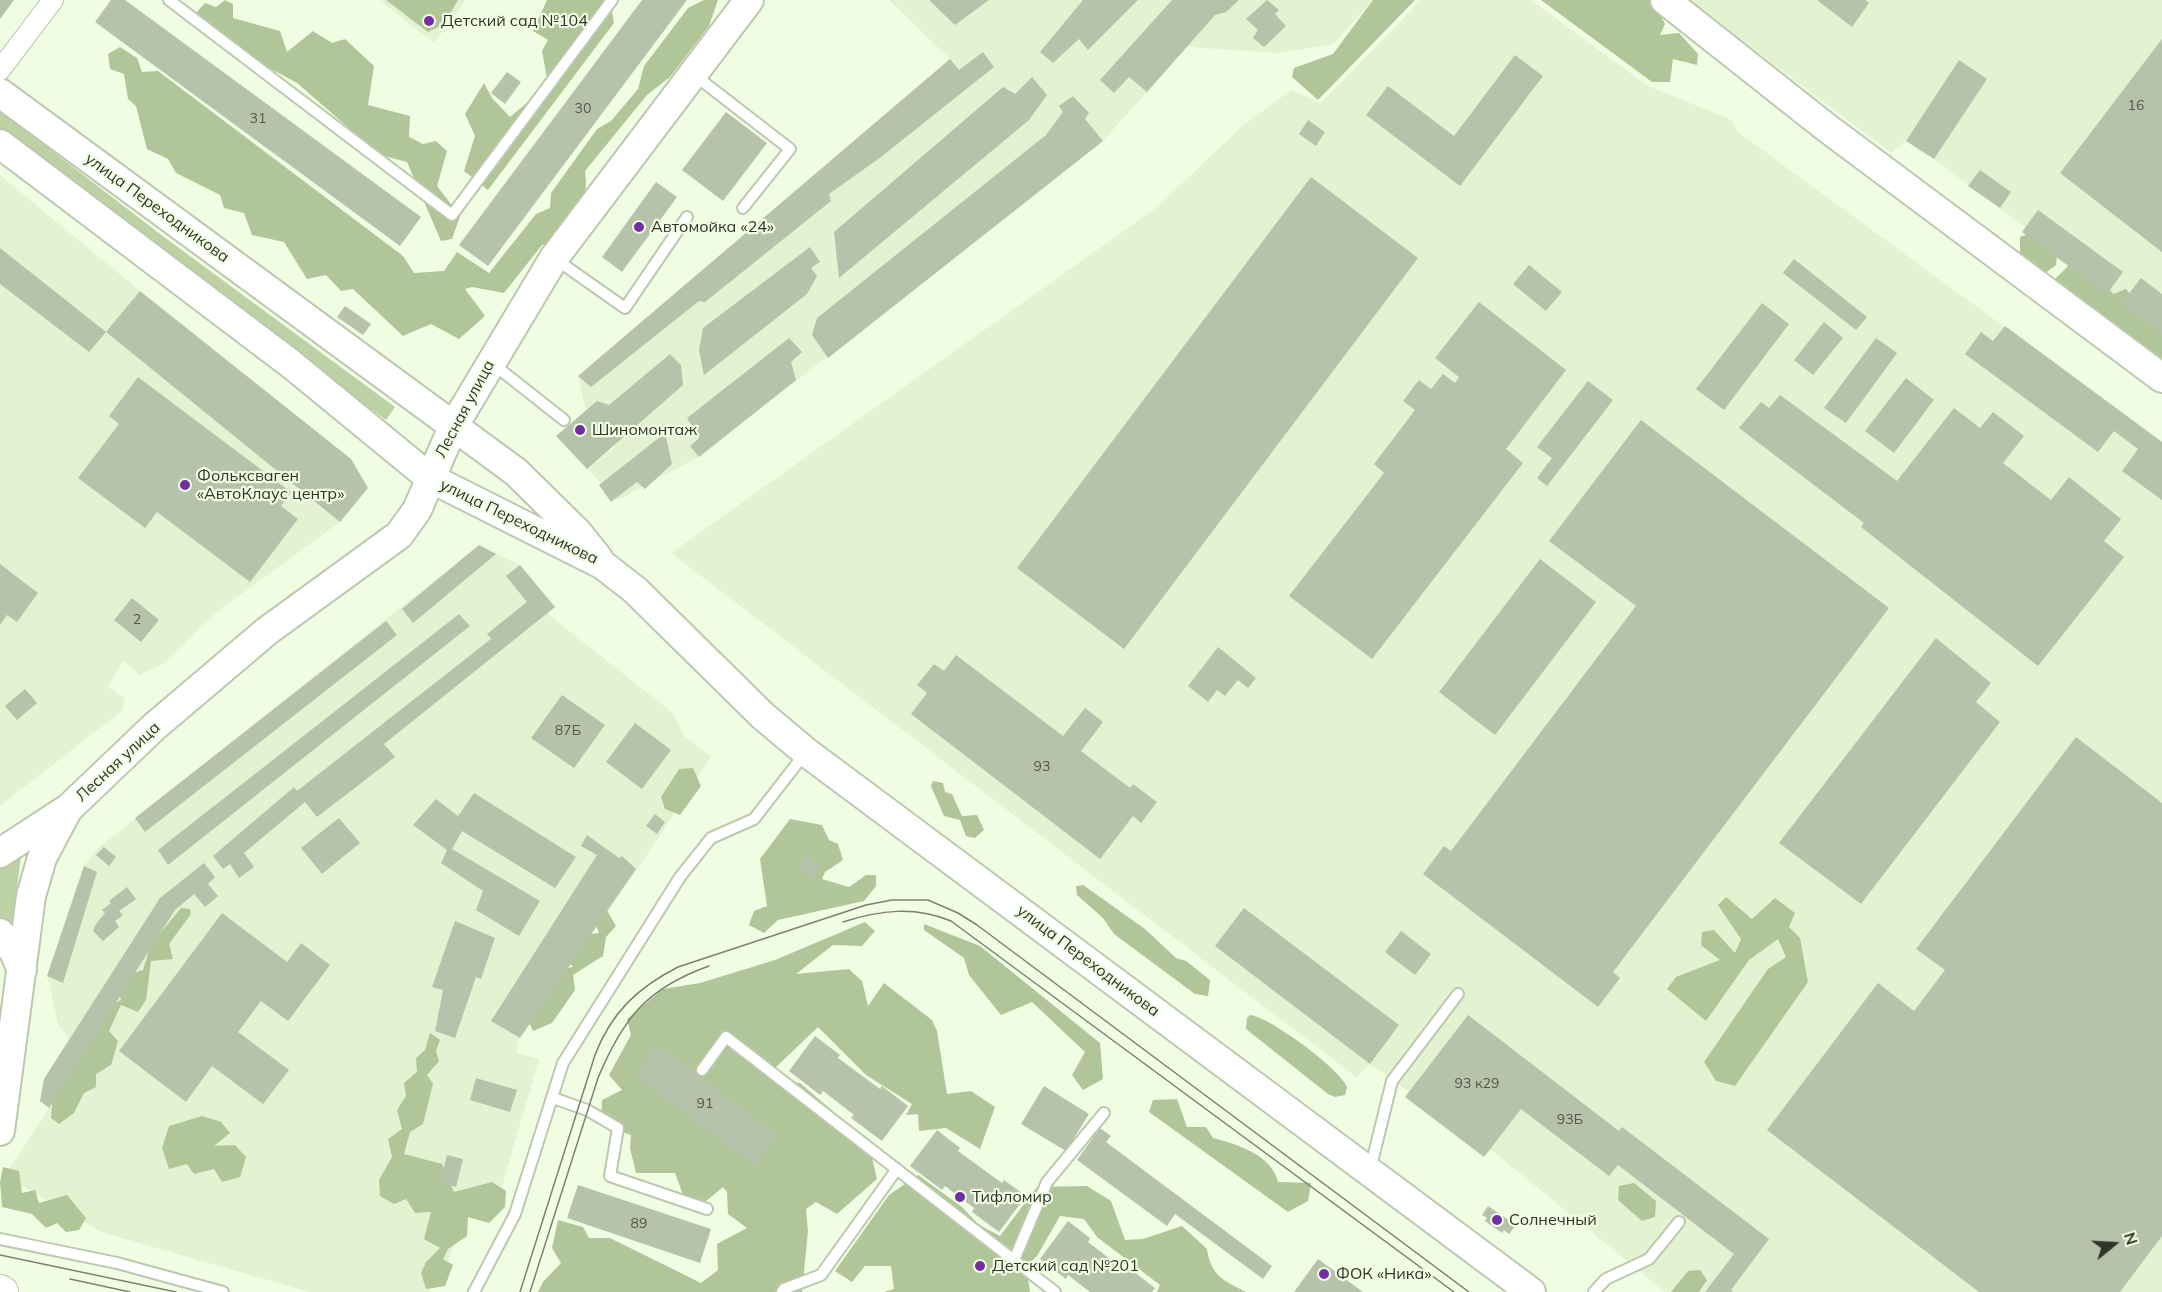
<!DOCTYPE html>
<html>
<head>
<meta charset="utf-8">
<style>
  body { margin:0 }
  #map { position:relative; width:2162px; height:1292px; overflow:hidden; background:#f0fde3; font-family:Mulish,sans-serif }
  canvas { display:block }
  .north { position:absolute; left:2084px; top:1214px; width:60px; height:60px; -webkit-text-stroke:4px #f0fde3; paint-order:stroke; rotate:72deg; font-size:16px; font-weight:700; line-height:24px; text-align:center; color:#30342a }
  .north::after { content:''; display:block; margin:auto; width:21px; height:27px; background:#30342a; clip-path:polygon(50% 0,100% 100%,50% 72%,0 100%) }
</style>
</head>
<body>
<div id="map">
<canvas width="2162" height="1292"></canvas>
<div class="north">N</div>
</div>
<script>
const g = document.querySelector('canvas').getContext('2d');
g.lineJoin = 'round';
function fillPath(path, color) { g.fillStyle = color; g.fill(path, 'evenodd'); }
function strokePath(path, color, width, dash) { g.strokeStyle = color; g.lineWidth = width; g.lineCap = dash ? 'butt' : 'round'; g.setLineDash(dash || []); g.stroke(path); }
function write(font, color, halo, rows, align = 'center') {
  g.font = font + ' Mulish,sans-serif'; g.lineWidth = 4.5; g.setLineDash([]); g.textBaseline = 'middle'; g.strokeStyle = halo; g.fillStyle = color; for (const [text, x, y, turn = 0] of rows) {
    g.save(); g.translate(x, y); g.rotate((+turn || 0) * Math.PI / 180); g.textAlign = isNaN(turn) ? turn : align; if (halo) g.strokeText(text, 0, 0); g.fillText(text, 0, 0); g.restore();
  }
}
fillPath(new Path2D(`
  M 379,0 L 466,0 L 434,43 Z
  M 889,0 L 1373,0 L 1334,44 L 1278,53 L 1187,47 L 1103,141 L 699,457 L 618,500 L 587,469 L 615,447 L 586,411 L 578,376 L 950,59 Z
  M 1421,0 L 1531,0 L 1648,86 L 1732,120 L 1738,132 L 2162,442 L 2162,1292 L 1665,1292 L 1495,1153 L 1370,1064 L 1356,1077 L 671,553 L 1157,207 L 1240,128 L 1291,90 L 1321,103 Z
  M 1688,0 L 2162,0 L 2162,335 L 2022,232 L 2025,227 L 1934,159 L 1906,141 L 1891,153 Z
  M 0,175 L 140,291 L 107,333 L 340,522 L 217,612 L 164,663 L 140,675 L 123,661 L 108,686 L 125,699 L 122,711 L 0,806 Z
  M 479,545 L 520,565 L 555,607 L 548,614 L 674,714 L 684,736 L 711,756 L 653,846 L 520,1037 L 516,1053 L 539,1059 L 492,1221 L 463,1212 L 446,1270 L 429,1292 L 309,1292 L 101,1232 L 5,1176 L 49,1108 L 40,1101 L 44,1079 L 69,1039 L 58,1024 L 47,976 L 84,866 L 97,849 Z`), '#e3f3d2');
fillPath(new Path2D(`
  M 0,111 L 164,237 L 395,407 L 386,420 L 282,345 L 0,131 Z
  M 22,848 L 11,934 L 0,922 L 0,865 Z`), '#bcd1a4');
fillPath(new Path2D(`
  M 225,0 L 233,4 L 233,18 L 280,31 L 287,52 L 313,31 L 332,43 L 345,39 L 374,66 L 368,105 L 410,116 L 409,137 L 423,144 L 436,141 L 447,151 L 437,186 L 460,216 L 452,239 L 441,241 L 407,162 L 380,155 L 297,83 L 249,57 L 194,15 L 205,3 L 216,7 Z
  M 386,0 L 458,0 L 444,24 L 428,32 Z
  M 547,0 L 610,0 L 614,23 L 488,190 L 464,171 L 475,136 L 465,114 L 484,83 L 492,98 L 510,117 L 528,102 L 547,78 L 542,51 L 548,40 L 533,31 Z
  M 704,0 L 718,0 L 709,26 L 670,77 L 647,95 L 585,171 C 589,201 579,222 560,243 L 542,245 L 504,293 L 472,287 L 465,289 L 485,316 L 459,339 L 431,324 L 403,336 L 353,289 L 341,291 L 326,275 L 307,279 L 284,242 L 252,235 L 244,213 L 224,208 L 220,195 L 176,173 L 168,159 L 147,149 L 136,106 L 128,99 L 124,74 L 110,69 L 108,54 L 120,47 L 137,58 L 142,72 L 158,71 L 403,256 L 414,273 L 444,271 L 457,252 L 489,273 L 536,214 L 550,208 L 551,193 L 597,129 L 611,121 L 638,89 L 644,66 L 688,8 Z
  M 1373,0 L 1415,0 L 1318,100 L 1292,77 L 1294,68 L 1333,54 Z
  M 1541,0 L 1653,0 L 1665,24 L 1660,35 L 1679,33 L 1698,54 L 1697,65 L 1673,59 L 1670,82 L 1652,82 Z
  M 2028,234 L 2057,255 L 2056,265 L 2044,274 L 2020,256 L 2020,237 Z
  M 2071,263 L 2102,278 L 2113,294 L 2126,289 L 2146,316 L 2162,327 L 2162,365 L 2053,281 Z
  M 693,768 L 701,786 L 680,815 L 665,809 L 661,797 L 679,769 Z
  M 933,781 L 943,783 L 945,792 L 952,794 L 962,816 L 977,815 L 984,830 L 975,838 L 966,836 L 960,820 L 944,816 L 931,786 Z
  M 790,819 L 822,825 L 829,840 L 838,844 L 843,860 L 825,872 L 822,879 L 849,887 L 866,875 L 876,875 L 876,886 L 864,901 L 778,920 L 764,933 L 749,925 L 754,911 L 767,906 L 760,859 Z
  M 1083,885 L 1145,929 L 1176,958 L 1186,961 L 1210,980 L 1208,996 L 1195,994 L 1114,934 L 1103,918 L 1077,895 L 1076,886 Z
  M 1726,897 L 1752,919 L 1775,898 L 1795,913 L 1789,927 L 1800,938 L 1808,982 L 1735,1086 L 1716,1081 L 1704,1062 L 1768,969 L 1786,957 L 1778,939 L 1749,960 L 1706,1021 L 1667,989 L 1676,977 L 1720,960 L 1701,945 L 1702,932 L 1714,930 L 1735,953 L 1741,939 L 1718,905 Z
  M 605,907 L 616,926 L 606,937 L 603,956 L 573,975 L 575,990 L 552,1023 L 533,1031 L 524,1011 L 551,970 L 573,967 L 565,956 L 583,935 L 599,933 L 593,917 Z
  M 181,908 L 190,909 L 191,914 L 169,944 L 173,959 L 151,961 L 146,1000 L 138,1012 L 121,1005 L 109,1031 L 118,1041 L 111,1065 L 96,1074 L 96,1087 L 84,1093 L 74,1113 L 59,1124 L 51,1118 L 53,1090 L 93,1015 L 121,1000 L 118,989 L 125,976 L 143,970 L 151,944 Z
  M 865,922 L 875,931 L 862,946 L 833,945 L 796,974 L 849,969 L 862,981 L 868,1006 L 884,983 L 932,1020 L 937,1031 L 947,1094 L 971,1091 L 995,1107 L 980,1149 L 946,1128 L 919,1131 L 918,1114 L 906,1115 L 912,1104 L 866,1075 L 818,1027 L 775,1068 L 778,1081 L 800,1083 L 868,1141 L 877,1179 L 837,1214 L 816,1202 L 806,1209 L 808,1231 L 802,1292 L 538,1292 L 543,1282 L 561,1263 L 552,1248 L 558,1220 L 583,1227 L 589,1238 L 610,1238 L 701,1283 L 718,1270 L 717,1244 L 747,1228 L 728,1214 L 727,1192 L 723,1187 L 705,1202 L 683,1195 L 675,1173 L 636,1173 L 630,1148 L 631,1135 L 601,1125 L 602,1100 L 622,1090 L 609,1075 L 631,1035 L 627,1019 L 663,989 L 700,983 L 775,960 Z
  M 924,924 L 980,946 L 1100,1043 L 1103,1079 L 1083,1090 L 1072,1075 L 1085,1052 L 1032,1002 L 1001,1015 L 969,975 L 964,958 L 924,930 Z
  M 1250,1015 C 1270,1017 1340,1069 1347,1087 L 1345,1095 L 1335,1097 L 1328,1094 L 1246,1029 L 1247,1018 Z
  M 430,1033 L 440,1040 L 436,1051 L 439,1061 L 427,1075 L 433,1084 L 423,1124 L 410,1132 L 404,1154 L 442,1164 L 454,1192 L 492,1182 L 506,1191 L 505,1207 L 489,1223 L 468,1217 L 467,1236 L 448,1249 L 443,1259 L 453,1265 L 445,1286 L 426,1289 L 421,1273 L 426,1262 L 440,1248 L 424,1239 L 431,1212 L 415,1213 L 406,1199 L 394,1204 L 380,1196 L 379,1180 L 392,1157 L 388,1139 L 402,1129 L 397,1110 L 406,1096 L 404,1083 L 417,1072 L 416,1058 L 425,1050 Z
  M 1177,1099 L 1187,1127 L 1206,1127 L 1213,1138 C 1237,1144 1272,1155 1278,1182 L 1311,1183 L 1308,1201 L 1288,1212 L 1149,1112 L 1153,1100 Z
  M 202,1116 L 221,1122 L 230,1133 L 214,1146 L 235,1145 L 246,1157 L 240,1177 L 222,1182 L 214,1169 L 194,1174 L 187,1164 L 169,1169 L 162,1148 L 169,1126 Z
  M 3,1167 L 19,1171 L 22,1193 L 35,1190 L 39,1203 L 67,1195 L 86,1218 L 79,1230 L 66,1232 L 57,1223 L 46,1228 L 32,1214 L 2,1207 L 0,1182 Z
  M 918,1175 L 962,1207 L 979,1225 L 1000,1236 L 1037,1187 L 1087,1186 L 1111,1201 L 1125,1240 L 1143,1239 L 1182,1226 L 1207,1249 C 1211,1276 1223,1280 1246,1292 L 1157,1292 L 1160,1285 L 1097,1237 L 1084,1219 L 1060,1216 L 1037,1256 L 1026,1266 L 1030,1292 L 884,1292 L 894,1289 L 891,1266 L 865,1266 L 852,1282 L 835,1271 L 889,1195 Z
  M 1634,1183 L 1656,1201 L 1655,1217 L 1642,1221 L 1618,1200 L 1619,1186 Z
  M 1700,1270 L 1707,1280 L 1699,1292 L 1671,1292 L 1688,1271 Z`), '#b0c598');
fillPath(new Path2D(`
  M 0,0 L 14,0 L 0,19 Z
  M 111,0 L 125,0 L 421,217 L 400,246 L 95,22 Z
  M 642,0 L 687,0 L 488,266 L 459,245 Z
  M 929,0 L 989,0 L 955,25 Z
  M 1083,0 L 1138,0 L 1088,50 L 1079,39 L 1053,63 L 1040,52 Z
  M 1172,0 L 1239,0 L 1226,12 L 1215,15 L 1147,92 L 1129,77 L 1114,93 L 1100,80 Z
  M 1267,0 L 1279,10 L 1275,14 L 1286,26 L 1264,47 L 1253,38 L 1258,30 L 1246,19 Z
  M 1817,0 L 1865,0 L 1869,3 L 1852,27 Z
  M 2162,39 L 2162,252 L 2060,173 Z
  M 983,52 L 994,67 L 881,157 L 829,194 L 831,201 L 705,302 L 699,301 L 591,387 L 578,376 L 950,59 L 959,70 Z
  M 1515,55 L 1543,76 L 1460,186 L 1366,115 L 1388,86 L 1454,136 Z
  M 1959,60 L 1987,79 L 1934,159 L 1906,141 Z
  M 507,72 L 521,82 L 505,104 L 491,93 Z
  M 1032,77 L 1047,95 L 1029,120 L 839,278 L 834,232 L 1003,87 L 1015,94 Z
  M 1073,96 L 1089,113 L 1085,119 L 1103,141 L 828,358 L 812,335 L 817,318 L 1046,135 L 1063,112 L 1059,106 Z
  M 726,112 L 767,143 L 723,201 L 682,170 Z
  M 1308,120 L 1325,132 L 1316,146 L 1299,134 Z
  M 1980,170 L 2011,192 L 2000,208 L 1968,186 Z
  M 1311,177 L 1418,258 L 1124,649 L 1017,568 Z
  M 656,182 L 677,197 L 622,272 L 602,257 Z
  M 2038,210 L 2123,272 L 2107,294 L 2022,232 Z
  M 810,247 L 820,262 L 811,268 L 817,276 L 807,294 L 704,375 L 699,350 L 703,328 Z
  M 0,248 L 106,332 L 89,352 L 0,284 Z
  M 1794,259 L 1867,317 L 1856,330 L 1783,273 Z
  M 1529,265 L 1562,292 L 1546,311 L 1513,284 Z
  M 2141,278 L 2162,294 L 2162,335 L 2121,304 Z
  M 140,291 L 351,459 L 368,488 L 340,522 L 106,332 Z
  M 1479,302 L 1566,370 L 1506,449 L 1523,463 L 1372,659 L 1289,596 L 1384,473 L 1374,464 L 1415,410 L 1403,401 L 1419,380 L 1431,389 L 1443,374 L 1455,383 L 1459,377 L 1435,358 Z
  M 1762,303 L 1789,324 L 1724,410 L 1696,389 Z
  M 345,306 L 371,324 L 363,335 L 337,317 Z
  M 1824,322 L 1843,338 L 1813,375 L 1794,360 Z
  M 2005,326 L 2162,442 L 2162,500 L 2122,471 L 2138,449 L 2114,431 L 2098,452 L 1965,354 L 1981,332 L 1993,341 Z
  M 789,338 L 802,352 L 791,362 L 796,380 L 699,457 L 690,446 L 699,438 L 687,418 Z
  M 1876,338 L 1897,353 L 1846,423 L 1824,408 Z
  M 670,354 L 681,365 L 683,385 L 587,469 L 556,436 L 597,401 L 609,405 Z
  M 138,377 L 291,492 L 281,506 L 298,519 L 250,582 L 157,512 L 145,528 L 78,478 L 119,424 L 109,416 Z
  M 1906,378 L 1934,400 L 1894,453 L 1865,431 Z
  M 1588,381 L 1613,400 L 1547,486 L 1537,478 L 1552,458 L 1537,447 Z
  M 1780,395 L 1897,481 L 1954,408 L 1980,428 L 1993,412 L 2024,436 L 2003,463 L 2051,500 L 2069,477 L 2121,519 L 2104,541 L 2124,557 L 2038,666 L 1861,527 L 1864,523 L 1739,428 L 1761,402 L 1769,408 Z
  M 1641,420 L 1889,608 L 1613,972 L 1620,978 L 1598,1007 L 1423,874 L 1444,846 L 1451,851 L 1636,606 L 1549,541 Z
  M 665,433 L 672,464 L 645,489 L 637,482 L 611,502 L 599,485 Z
  M 479,545 L 496,554 L 413,623 L 402,609 Z
  M 1540,559 L 1596,602 L 1495,735 L 1439,692 Z
  M 0,564 L 38,593 L 17,622 L 7,615 L 0,625 Z
  M 520,565 L 555,607 L 384,744 L 395,757 L 317,817 L 305,802 L 244,853 L 254,867 L 239,878 L 230,864 L 223,869 L 213,856 L 294,787 L 297,791 L 491,639 L 487,634 L 527,602 L 506,576 Z
  M 132,598 L 159,620 L 141,642 L 114,620 Z
  M 459,614 L 470,626 L 168,865 L 158,850 Z
  M 386,621 L 397,635 L 145,832 L 135,818 Z
  M 1936,638 L 1991,683 L 1976,702 L 2000,722 L 1861,904 L 1779,843 Z
  M 1218,647 L 1256,678 L 1248,688 L 1238,680 L 1225,696 L 1217,690 L 1208,702 L 1188,686 Z
  M 956,655 L 1063,736 L 1085,708 L 1103,722 L 1081,751 L 1130,788 L 1133,784 L 1157,802 L 1141,823 L 1133,816 L 1100,859 L 911,714 L 927,693 L 917,685 L 934,664 L 944,671 Z
  M 25,689 L 37,703 L 17,720 L 5,706 Z
  M 562,695 L 605,725 L 574,768 L 531,738 Z
  M 635,723 L 671,750 L 642,789 L 606,762 Z
  M 2076,737 L 2162,803 L 2162,1236 L 2120,1292 L 1979,1292 L 1767,1130 L 1878,983 L 1914,1011 L 1945,970 L 1916,949 Z
  M 474,793 L 576,857 L 555,888 L 462,831 L 452,849 L 540,901 L 519,936 L 476,910 L 483,891 L 441,863 L 447,850 L 413,825 L 436,799 L 458,816 Z
  M 655,814 L 665,822 L 657,834 L 646,826 Z
  M 339,818 L 360,843 L 322,874 L 301,848 Z
  M 587,835 L 619,858 L 622,856 L 636,869 L 520,1038 L 491,1021 L 597,855 L 581,846 Z
  M 104,847 L 116,857 L 109,866 L 96,855 Z
  M 807,855 L 820,865 L 812,878 L 798,868 Z
  M 204,863 L 215,877 L 208,884 L 218,896 L 205,907 L 194,894 L 175,910 L 49,1108 L 40,1101 L 44,1079 L 160,898 Z
  M 84,866 L 97,872 L 63,983 L 47,976 Z
  M 127,887 L 136,899 L 119,911 L 123,915 L 115,921 L 119,927 L 103,941 L 93,931 L 96,924 L 105,913 L 102,910 L 111,903 L 109,901 Z
  M 1244,908 L 1399,1025 L 1370,1064 L 1215,946 Z
  M 222,913 L 287,962 L 301,943 L 330,965 L 288,1021 L 261,1001 L 238,1032 L 289,1070 L 263,1104 L 212,1066 L 186,1102 L 119,1051 Z
  M 455,921 L 495,938 L 481,979 L 476,977 L 455,1038 L 435,1031 L 443,990 L 432,987 Z
  M 1401,931 L 1431,954 L 1415,975 L 1385,952 Z
  M 1468,1015 L 1619,1131 L 1622,1127 L 1769,1239 L 1731,1290 L 1733,1292 L 1705,1292 L 1734,1254 L 1618,1165 L 1609,1176 L 1521,1109 L 1484,1157 L 1405,1097 Z
  M 815,1036 L 840,1055 L 838,1058 L 880,1089 L 882,1086 L 908,1106 L 882,1141 L 851,1118 L 854,1115 L 823,1091 L 820,1095 L 789,1071 Z
  M 657,1044 L 778,1135 L 756,1166 L 634,1074 Z
  M 476,1078 L 517,1090 L 510,1112 L 470,1100 Z
  M 1044,1086 L 1089,1114 L 1066,1151 L 1021,1124 Z
  M 1100,1128 L 1111,1136 L 1106,1142 L 1272,1266 L 1263,1279 L 1175,1214 L 1167,1226 L 1077,1160 Z
  M 937,1130 L 960,1148 L 958,1151 L 1002,1183 L 1004,1180 L 1026,1196 L 999,1232 L 972,1212 L 974,1208 L 945,1186 L 942,1190 L 910,1166 Z
  M 447,1155 L 463,1159 L 456,1187 L 440,1183 Z
  M 578,1185 L 711,1229 L 700,1263 L 567,1218 Z
  M 1488,1206 L 1516,1225 L 1509,1234 L 1504,1230 L 1502,1233 L 1485,1221 L 1487,1218 L 1482,1215 Z
  M 1068,1221 L 1090,1238 L 1088,1242 L 1127,1272 L 1129,1268 L 1155,1288 L 1152,1292 L 1090,1292 L 1068,1275 L 1066,1279 L 1040,1259 Z
  M 1318,1259 L 1363,1292 L 1294,1292 Z`), '#b6c2a9');
const lane = new Path2D(`
  M 169,0 L 452,215 L 612,0
  M 693,74 L 790,149 L 743,208
  M 554,258 L 625,308 L 687,217
  M 493,364 L 564,420
  M 702,1070 L 726,1037 L 1055,1292
  M 553,1098 L 587,1110 L 618,1128 L 610,1176 L 707,1209
  M 1370,1170 L 1392,1081 L 1458,994
  M 0,1239 L 117,1263 L 223,1292
  M 1014,1260 L 1047,1182 L 1104,1113
  M 474,1292 L 515,1214 L 563,1063 L 680,877 L 711,838 L 754,819 L 806,752
  M 782,1292 L 784,1289 L 821,1275 L 897,1169
  M 1594,1292 L 1606,1279 L 1649,1259 L 1679,1222`);
const street = new Path2D(`
  M 0,70 L 53,0`);
const secondary = new Path2D(`
  M 1665,0 L 1827,128 L 2162,378
  M 0,93 L 516,472 L 578,533 L 598,558
  M 0,144 L 291,364 L 430,478 L 603,565 L 635,590 L 763,716 L 806,752 L 1531,1292
  M 0,853 L 69,808 L 155,726 L 267,631 L 399,535 L 417,510 L 453,427 L 554,258 L 749,0
  M 0,933 L 14,952 L 22,970
  M 0,1131 L 31,896 L 42,858 L 68,809`);
const primary = new Path2D(`
  M 0,1291 L 2,1292`);
strokePath(lane, '#bcc8af', 14);
strokePath(street, '#bcc8af', 22);
strokePath(secondary, '#bcc8af', 32);
strokePath(primary, '#bcc8af', 34);
strokePath(lane, '#fff', 10);
strokePath(street, '#fff', 20);
strokePath(secondary, '#fff', 28);
strokePath(primary, '#fff', 32);
strokePath(new Path2D(`
  M 843,922 C 880,910 915,906 951,921 L 1454,1292
  M 0,1255 L 176,1292
  M 70,1279 L 130,1292
  M 520,1292 L 595,1055 C 611,1013 637,988 678,967 L 866,905 L 892,900 L 928,900 L 958,913 L 977,925 L 1469,1292
  M 530,1292 L 598,1078 C 623,1018 647,988 709,966`), '#7a8171', 1.5);
for (const [x, y, r, color] of [
  [429,21,6,"#732ea2"],
  [639,227,6,"#732ea2"],
  [580,430,6,"#732ea2"],
  [185,485,6,"#732ea2"],
  [960,1197,6,"#732ea2"],
  [1497,1220,6,"#732ea2"],
  [980,1266,6,"#732ea2"],
  [1324,1274,6,"#732ea2"]
]) { const dot = new Path2D(); dot.arc(x, y, r, 0, 2 * Math.PI); g.fillStyle = color; g.fill(dot); strokePath(dot, '#f0fde3', 2); }
write('14px', '#52584a', null, [
  ["16",2136,106],
  ["30",583,109],
  ["31",258,119],
  ["2",137,620],
  ["87Б",568,731],
  ["93",1042,767],
  ["93 к29",1477,1084],
  ["91",705,1104],
  ["93Б",1570,1120],
  ["89",639,1224]
]);
write('16px', '#30342a', '#f0fde3', [
  ["Детский сад №104",441,21],
  ["Автомойка «24»",651,227],
  ["Шиномонтаж",592,430],
  ["Фольксваген",197,476],
  ["«АвтоКлаус центр»",197,494],
  ["Тифломир",972,1197],
  ["Солнечный",1509,1220],
  ["Детский сад №201",992,1266],
  ["ФОК «Ника»",1336,1274]
], 'left');
write('16px', '#30342a', '#f0fde3', [
  ["улица Переходникова",157,208,36],
  ["Лесная улица",465,409,-62],
  ["улица Переходникова",519,522,26],
  ["Лесная улица",118,762,-43],
  ["улица Переходникова",1088,961,37]
]);
</script>
</body>
</html>
